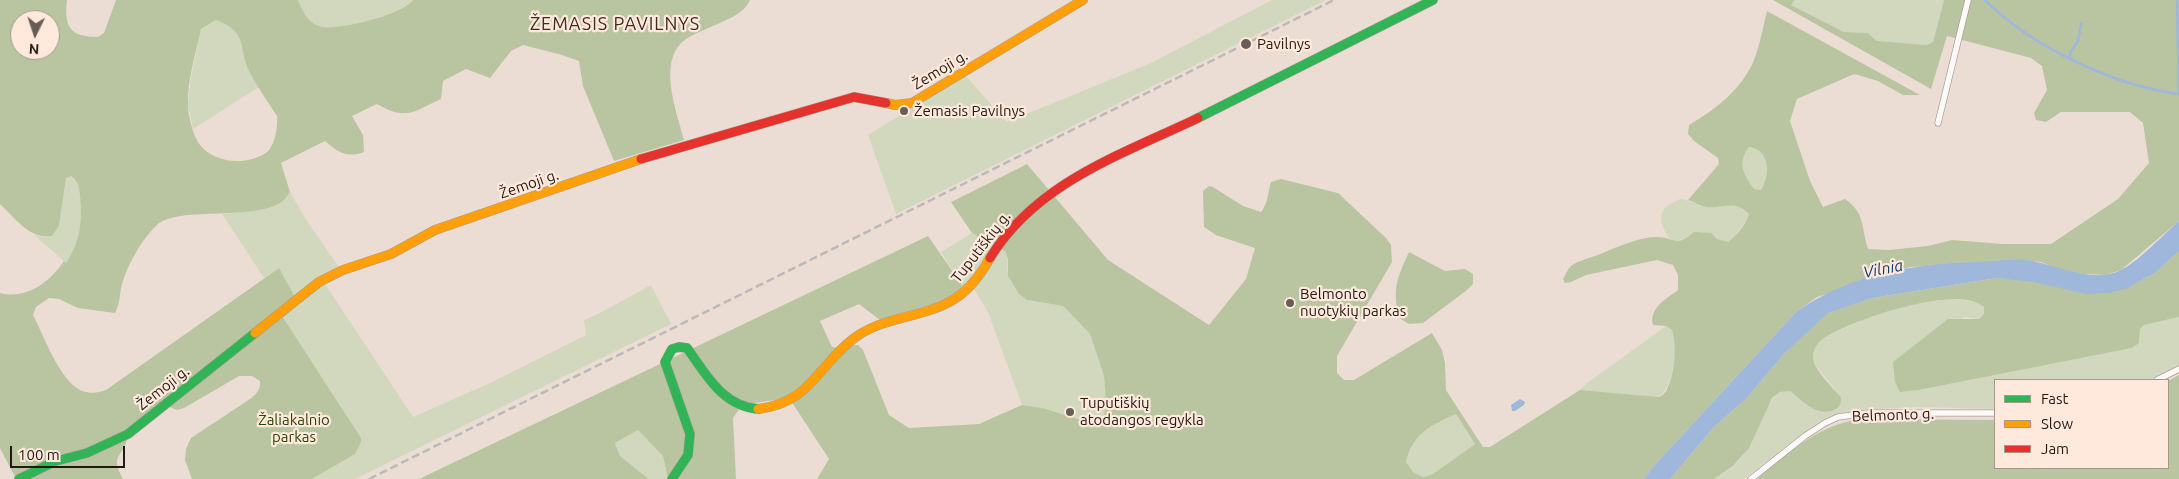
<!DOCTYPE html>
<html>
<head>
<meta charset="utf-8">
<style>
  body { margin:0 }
  #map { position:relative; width:2179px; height:479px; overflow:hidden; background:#ecddd4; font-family:Ubuntu,sans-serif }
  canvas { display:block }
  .legend { position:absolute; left:1994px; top:379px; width:175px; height:90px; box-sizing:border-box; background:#ffe9dc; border:1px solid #a7968c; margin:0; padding:6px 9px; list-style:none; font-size:15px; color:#221913 }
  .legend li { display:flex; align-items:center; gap:10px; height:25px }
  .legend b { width:25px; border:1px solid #a7968c }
  .north { position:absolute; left:10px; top:10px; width:50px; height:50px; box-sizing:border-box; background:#ffe9dc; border:1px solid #a7968c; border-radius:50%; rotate:184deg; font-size:14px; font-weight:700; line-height:20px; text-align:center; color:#221913 }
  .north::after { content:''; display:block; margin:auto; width:18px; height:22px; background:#695e57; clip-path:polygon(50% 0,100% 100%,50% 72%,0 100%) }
  .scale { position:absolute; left:10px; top:446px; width:115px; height:22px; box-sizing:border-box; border:2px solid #221913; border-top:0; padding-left:6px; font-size:15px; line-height:18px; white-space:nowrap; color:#221913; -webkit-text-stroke:4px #ffe9dc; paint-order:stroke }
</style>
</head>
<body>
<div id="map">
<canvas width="2179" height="479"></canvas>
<ul class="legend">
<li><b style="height:6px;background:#30b455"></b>Fast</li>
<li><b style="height:6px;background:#ff9f0a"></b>Slow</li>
<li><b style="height:6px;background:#e5322d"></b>Jam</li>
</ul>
<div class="north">N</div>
<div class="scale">100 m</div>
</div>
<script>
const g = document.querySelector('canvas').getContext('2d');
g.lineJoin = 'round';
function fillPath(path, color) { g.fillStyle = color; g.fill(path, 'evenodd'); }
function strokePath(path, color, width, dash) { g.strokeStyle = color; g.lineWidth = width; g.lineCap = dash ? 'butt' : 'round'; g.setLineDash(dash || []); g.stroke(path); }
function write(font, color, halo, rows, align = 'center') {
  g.font = font + ' Ubuntu,sans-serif'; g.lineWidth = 4.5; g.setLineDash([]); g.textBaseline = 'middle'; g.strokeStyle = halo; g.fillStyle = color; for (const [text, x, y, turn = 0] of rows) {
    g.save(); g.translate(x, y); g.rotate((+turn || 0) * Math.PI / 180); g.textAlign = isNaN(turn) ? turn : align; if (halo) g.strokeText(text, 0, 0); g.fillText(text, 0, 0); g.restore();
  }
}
fillPath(new Path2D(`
  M 298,0 L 413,0 C 404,15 334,32 319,26 C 307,22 303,11 298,0 Z
  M 1272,0 L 1326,0 L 896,214 L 868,135 L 965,75 L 1007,122 L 1151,63 Z
  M 1795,0 L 1944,0 L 1933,42 L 1927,45 L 1877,41 L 1868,33 L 1844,32 L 1791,5 Z
  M 216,20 L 230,25 L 238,34 L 249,71 L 259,87 L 193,129 L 188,105 L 191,77 L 201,29 Z
  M 1749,147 C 1771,150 1770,176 1761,190 L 1754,189 C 1744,176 1737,162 1749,147 Z
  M 70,176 C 78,181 79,187 80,196 C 82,223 81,240 66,263 L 34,235 L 44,237 L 52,236 L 59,226 L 66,178 Z
  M 290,192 L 307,221 L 343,273 L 325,284 L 413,417 L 490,383 L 586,335 L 584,320 L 598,314 L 651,285 L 671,324 L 355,479 L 312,479 L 355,454 L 282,316 L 279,268 L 264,278 L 222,214 C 248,211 272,213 290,192 Z
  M 1680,199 C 1690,200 1698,205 1707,207 C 1724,209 1733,199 1749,214 L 1747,220 L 1735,236 L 1728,242 L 1686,239 L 1672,241 C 1665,235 1658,220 1663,211 C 1666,205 1674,202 1680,199 Z
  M 972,233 C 982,240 995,241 1004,250 C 1011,258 1005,269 1009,277 C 1013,285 1021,293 1027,300 L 1063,306 L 1090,334 L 1104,376 L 1106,405 L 1103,419 L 1081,420 L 1043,408 L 1022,405 L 988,312 L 969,281 L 961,290 L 962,285 L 941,252 Z
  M 1949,299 L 1979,302 L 1984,307 L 1984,315 L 1979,319 L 1964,317 L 1900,392 L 1919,390 L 2132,348 L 2139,343 L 2140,329 L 2144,325 L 2179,317 L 2179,365 L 2149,380 L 1995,380 L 1995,409 L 1915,407 L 1858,410 L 1839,413 L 1822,420 L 1807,430 L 1744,479 L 1714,479 C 1725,472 1737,465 1744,454 C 1755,440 1767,386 1790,391 L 1811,408 L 1841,397 L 1816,366 L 1813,358 L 1814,348 L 1823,338 L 1868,317 L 1908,305 Z
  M 1666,326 L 1672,330 C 1678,350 1675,384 1659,397 L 1580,390 L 1587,383 Z
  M 1456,414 L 1475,444 L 1433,474 L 1424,477 L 1414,473 L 1406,462 C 1413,433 1430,426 1456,414 Z
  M 638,430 L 663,456 L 668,479 L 649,479 L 620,456 L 615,443 Z`), '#d2d8be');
fillPath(new Path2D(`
  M 0,0 L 67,0 C 64,26 69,37 98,37 L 104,33 L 116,0 L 298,0 C 303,11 307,22 319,26 C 334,32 403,15 413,0 L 750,0 C 746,10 734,17 724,21 C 712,27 697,32 686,39 C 656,60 677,112 684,140 L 614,161 L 583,86 L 579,61 L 562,55 L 523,45 L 511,51 L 490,78 L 466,69 L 443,81 L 441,99 C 412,112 407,121 377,104 L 352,116 L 363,135 L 364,152 C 346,158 339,153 325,141 L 281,163 L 290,192 C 287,196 284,201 280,203 C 250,221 177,206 157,225 C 142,239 128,264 122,284 C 119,295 121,301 115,313 L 78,308 L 59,299 L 49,298 L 36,307 L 33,315 C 44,336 59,379 80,390 C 89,394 97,393 106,390 L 279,268 L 295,297 L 124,432 L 85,451 L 34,467 L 15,477 L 0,448 L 0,293 C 26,300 50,282 64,261 L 66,263 C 81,240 82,222 80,196 C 79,187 78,181 71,176 L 66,178 L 59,226 L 52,236 C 30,240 15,218 0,204 ZM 20,20 L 50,20 L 50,50 L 20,50 ZM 216,20 C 249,32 237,47 250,73 C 258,88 268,102 277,116 C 278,126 275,146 267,152 C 248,166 215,164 200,145 C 193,136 188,116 188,105 C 187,80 196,53 201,29 Z
  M 1773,0 L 1795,0 L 1791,5 L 1844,32 L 1868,33 L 1877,41 L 1927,45 L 1933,42 L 1944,0 L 2179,0 L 2179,221 L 2121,270 L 2106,275 L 2083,274 L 2062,270 L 2041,262 L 2023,260 L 1910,267 L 1817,297 L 1796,312 L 1652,468 L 1644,479 L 817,479 L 829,459 L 793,404 L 781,399 L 742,405 L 733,418 L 736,479 L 668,479 L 663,456 L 638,430 L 615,443 L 620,456 L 649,479 L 419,479 L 928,236 L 962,285 L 961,290 L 936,304 L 880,320 L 859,304 L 820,321 L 832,347 L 837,348 L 843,344 L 858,345 L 863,350 L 889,415 L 909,428 L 979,424 L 1022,405 L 1043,408 L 1081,420 L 1103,419 L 1106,405 L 1104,376 L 1090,334 L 1063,306 L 1027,300 L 1019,294 L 1008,276 L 1008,259 L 1005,251 L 995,243 L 984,240 L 972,233 L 951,202 L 1027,164 L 1108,260 L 1209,325 L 1246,279 L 1255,248 L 1216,235 L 1204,227 L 1203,191 L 1209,186 L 1213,187 L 1243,206 L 1261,212 C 1269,201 1267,195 1271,182 L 1281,179 L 1338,193 L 1386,238 L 1391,245 L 1392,262 L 1337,356 L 1337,373 L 1344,380 L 1354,380 L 1432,333 L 1442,350 L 1445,363 L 1446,390 L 1483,447 L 1490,447 L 1580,390 L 1659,397 C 1662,395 1666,393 1667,389 C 1675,374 1677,346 1672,330 L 1666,326 L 1653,325 C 1649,308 1666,299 1678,290 L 1678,275 L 1673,265 L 1657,260 L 1586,275 L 1571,282 L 1565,283 L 1563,279 C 1566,274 1569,266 1574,264 C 1579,261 1586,259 1592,257 C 1612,250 1634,238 1655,237 C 1674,236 1675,249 1694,232 L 1711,233 L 1717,239 L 1728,242 C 1737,235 1746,225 1749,214 C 1734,199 1724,209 1707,207 C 1701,206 1694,202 1688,200 L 1719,164 L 1718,158 L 1694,141 L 1688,134 L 1689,125 C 1715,110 1743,88 1754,60 C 1760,45 1763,27 1767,11 L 1920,95 L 1903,95 L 1878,81 L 1854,74 L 1797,99 L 1790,121 L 1810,181 L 1823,207 L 1845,199 C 1866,214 1861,227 1868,249 L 1889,250 L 1928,246 L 1952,240 L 2003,244 L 2051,244 L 2118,199 L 2149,163 L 2143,123 L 2130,112 L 2061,112 L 2046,122 L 2036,120 L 2034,113 L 2047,90 L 2042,66 L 2031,58 L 1947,36 L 1931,89 ZM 1749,147 C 1771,150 1770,176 1761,190 L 1754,189 C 1744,176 1737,162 1749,147 ZM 1456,414 L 1475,444 L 1433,474 L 1424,477 L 1414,473 L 1406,462 C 1413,433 1430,426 1456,414 Z
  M 2179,251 L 2179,317 L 2144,325 L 2140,329 L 2139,343 L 2132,348 L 1919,390 L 1900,392 L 1895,382 L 1893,362 L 1948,319 L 1979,319 L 1984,314 L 1984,307 C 1958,283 1851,320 1824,338 C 1818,342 1813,349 1813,357 C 1813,369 1833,388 1841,397 C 1841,404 1840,407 1834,410 C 1816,417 1803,401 1790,391 L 1780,392 L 1772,398 L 1749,448 L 1733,466 L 1714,479 L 1670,479 L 1714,427 L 1747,398 L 1783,355 L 1827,313 L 1872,298 L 1997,278 L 2128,288 L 2155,273 Z
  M 1409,252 L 1445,271 L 1465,269 L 1473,274 L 1473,284 L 1467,290 L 1423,323 L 1409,324 L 1399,318 C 1392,289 1397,278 1409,252 Z
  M 282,316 L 361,438 L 361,442 L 355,454 L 312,479 L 192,479 L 185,460 L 186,449 L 191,438 L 250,399 C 256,394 261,390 260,381 L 252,376 L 239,376 L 184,408 L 177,410 L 167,406 Z
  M 2179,375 L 2179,479 L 1757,479 C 1788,453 1821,422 1864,419 L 1995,420 L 1995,468 L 2168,468 L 2168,381 Z
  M 127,437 C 127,449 116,455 117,463 C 117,468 121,475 123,479 L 26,479 L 33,474 Z`), '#b9c5a0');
fillPath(new Path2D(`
  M 2179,221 L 2179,251 L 2155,273 L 2128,288 L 2109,293 L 2086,294 L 2034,282 L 1997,278 L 1872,298 L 1828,313 L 1783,355 L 1747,398 L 1714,427 L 1670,479 L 1644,479 L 1652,468 L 1796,312 C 1851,273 1918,263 1983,262 C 1997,261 2012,259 2025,260 C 2054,263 2093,285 2121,270 C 2139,261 2163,235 2179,221 Z
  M 1520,399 L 1525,402 L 1524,405 L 1515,411 L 1512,411 L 1511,405 Z`), '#9eb7da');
strokePath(new Path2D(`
  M 1985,0 C 2031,46 2114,86 2179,94
  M 2177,0 L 2179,93
  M 2070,57 L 2070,53 L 2078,41 L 2081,24`), '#9eb7da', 2.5);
const street = new Path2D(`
  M 1938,123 L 1968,0
  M 2157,380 L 2179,369
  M 1751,479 L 1805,436 L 1825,423 L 1838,417 L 1869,413 L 1995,413`);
const fast = new Path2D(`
  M 1198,118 L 1433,0
  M 19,479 L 56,461 L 87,453 L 128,434 L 255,333
  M 672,479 L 688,455 L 690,434 L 665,362 L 672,349 L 679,347 L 687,348 C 706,374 722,406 758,409`);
const slow = new Path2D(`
  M 886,103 L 895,105 L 912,103 L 1083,0
  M 255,333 L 319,282 L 343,270 L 391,254 L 435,230 L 641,159
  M 758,409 C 810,403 817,367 853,339 C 884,315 924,319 956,298 C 971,288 981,274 990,258`);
const jam = new Path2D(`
  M 641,159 L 854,97 L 886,103
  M 990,258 C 1037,182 1121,155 1198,118`);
strokePath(street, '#a99e96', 7);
strokePath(fast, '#a99e96', 10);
strokePath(slow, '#a99e96', 10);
strokePath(jam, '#a99e96', 10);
strokePath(street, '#fcfaf9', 5.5);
strokePath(fast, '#30b455', 9);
strokePath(slow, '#ff9f0a', 9);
strokePath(jam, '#e5322d', 9);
strokePath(new Path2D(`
  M 369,479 L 1334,0`), '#bcb9b7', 2.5, [8, 4]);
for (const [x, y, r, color] of [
  [1246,44,6,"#695e57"],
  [904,111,5,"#695e57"],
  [1290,303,5,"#695e57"],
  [1070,412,5,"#695e57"]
]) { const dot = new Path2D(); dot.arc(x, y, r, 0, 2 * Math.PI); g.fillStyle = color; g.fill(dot); strokePath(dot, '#ffe9dc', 2); }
write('15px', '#221913', '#ffe9dc', [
  ["Pavilnys",1257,44],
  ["Žemasis Pavilnys",914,111],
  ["Belmonto",1300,294],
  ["nuotykių parkas",1300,311],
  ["Tuputiškių",1080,403],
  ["atodangos regykla",1080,420]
], 'left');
write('15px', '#221913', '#ffe9dc', [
  ["Žemoji g.",940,70,-31],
  ["Žemoji g.",529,184,-19],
  ["Tuputiškių g.",981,247,-52],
  ["Žemoji g.",163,388,-38],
  ["Belmonto g.",1893,415,-2]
]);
write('15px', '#294704', '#ffe9dc', [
  ["Žaliakalnio",294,420],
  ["parkas",294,437]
]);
write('italic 16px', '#10396b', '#ffe9dc', [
  ["Vilnia",1883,269,-11]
]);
g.letterSpacing = '1px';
write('18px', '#402c1f', '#ffe9dc', [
  ["ŽEMASIS PAVILNYS",615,24]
]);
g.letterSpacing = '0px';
</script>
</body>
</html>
